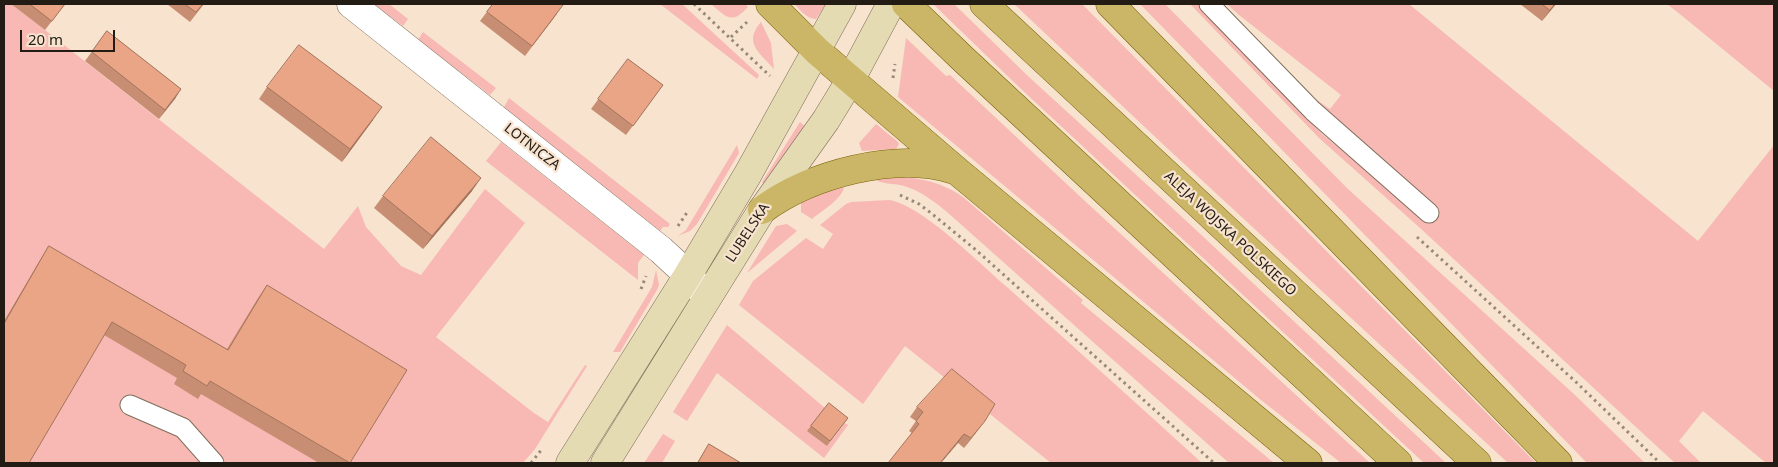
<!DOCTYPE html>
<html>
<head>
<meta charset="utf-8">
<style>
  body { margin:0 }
  #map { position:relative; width:1778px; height:467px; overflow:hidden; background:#f7e3ce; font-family:"Noto Sans",sans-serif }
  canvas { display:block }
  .frame { position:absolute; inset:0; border:5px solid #231c15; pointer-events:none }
  .scale { position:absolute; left:20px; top:30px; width:95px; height:22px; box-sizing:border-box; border:2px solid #231c15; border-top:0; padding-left:6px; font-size:15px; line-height:18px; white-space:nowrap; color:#231c15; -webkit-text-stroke:4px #f7e3ce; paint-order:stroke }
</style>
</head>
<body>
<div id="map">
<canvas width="1778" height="467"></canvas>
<div class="frame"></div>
<div class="scale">20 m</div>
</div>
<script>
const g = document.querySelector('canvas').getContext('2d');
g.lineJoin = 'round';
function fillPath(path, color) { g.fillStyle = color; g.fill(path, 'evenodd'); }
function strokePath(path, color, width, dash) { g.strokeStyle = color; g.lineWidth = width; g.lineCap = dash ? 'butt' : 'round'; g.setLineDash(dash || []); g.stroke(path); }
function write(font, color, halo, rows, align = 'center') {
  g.font = font + ' "Noto Sans",sans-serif'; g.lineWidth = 4.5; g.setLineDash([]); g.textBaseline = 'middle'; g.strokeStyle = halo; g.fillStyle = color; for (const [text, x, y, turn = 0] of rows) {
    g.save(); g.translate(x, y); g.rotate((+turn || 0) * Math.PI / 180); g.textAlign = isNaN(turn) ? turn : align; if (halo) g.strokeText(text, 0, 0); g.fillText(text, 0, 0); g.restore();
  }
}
fillPath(new Path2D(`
  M 4,4 L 11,4 L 45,30 L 324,249 L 358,206 L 366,227 L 401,266 L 421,275 L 485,189 L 525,223 L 436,337 L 534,413 L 548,422 L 585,365 L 587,366 L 535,449 L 523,463 L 4,463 Z
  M 374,4 L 389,4 L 408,19 L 403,26 Z
  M 660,4 L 682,4 L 759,75 L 757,79 Z
  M 711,4 L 745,4 L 748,7 C 732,25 726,17 711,4 Z
  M 794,4 L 826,4 L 816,19 C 806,19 801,10 794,4 Z
  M 933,4 L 954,4 L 1029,77 L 1167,203 L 1446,463 L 1424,463 L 1021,89 Z
  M 1014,4 L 1082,4 L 1536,463 L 1508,463 L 1167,148 Z
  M 1140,4 L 1165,4 L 1348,189 L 1575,395 L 1645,463 L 1587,463 Z
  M 1190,4 L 1199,4 L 1322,134 L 1427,220 L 1438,208 L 1352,136 L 1308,94 L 1330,109 L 1341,95 L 1239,15 L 1227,4 L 1409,4 L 1698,241 L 1774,145 L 1774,463 L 1766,463 L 1703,411 L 1679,441 L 1701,463 L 1675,463 L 1420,228 L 1319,138 Z
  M 1667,4 L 1774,4 L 1774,91 L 1681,15 Z
  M 761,22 L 771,43 L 774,69 C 759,52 743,43 761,22 Z
  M 423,32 L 496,88 L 490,95 L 418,40 Z
  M 906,38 L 946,76 L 950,75 L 1086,202 L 1370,463 L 1341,463 L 1261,400 L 898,97 Z
  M 509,98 L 670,224 L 668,227 L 663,227 L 660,231 L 503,109 Z
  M 800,122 L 809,130 L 764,185 L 762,182 Z
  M 876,124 L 897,141 L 899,144 L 896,149 L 862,151 L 859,143 Z
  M 501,142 L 644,255 L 638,263 L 638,280 L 486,161 Z
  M 737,145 L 739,153 L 697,224 L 690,231 L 678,236 L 686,230 Z
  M 870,176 C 903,176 935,177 963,197 L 1083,300 L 1081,303 L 1274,463 L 1229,463 L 947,212 C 935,202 922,192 907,187 C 895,182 880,186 870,176 Z
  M 845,182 C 845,198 824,209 812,219 L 801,212 L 801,202 Z
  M 889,200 C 922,205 980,264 1007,287 C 1072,345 1137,404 1202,463 L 1051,463 L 905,346 L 863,404 L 739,305 L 753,281 L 806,238 L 823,249 L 833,234 L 820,225 L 846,204 L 851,202 Z
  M 787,224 L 797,231 L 747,273 L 776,226 Z
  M 656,270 L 659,285 L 657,290 L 620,352 L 613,352 L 652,287 Z
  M 727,325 L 825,408 L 827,446 L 845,423 L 848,425 L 824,458 L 717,373 L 687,421 L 673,412 Z
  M 663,434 L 675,441 L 662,463 L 644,463 Z`), '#f8b9b5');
const lane = new Path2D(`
  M 1209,4 L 1313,111 L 1429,213
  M 130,405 L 183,428 L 214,463`);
const street = new Path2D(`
  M 351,4 L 661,250 L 688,275 L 707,297`);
const secondary = new Path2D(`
  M 570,463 L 688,275 L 748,174 L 842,4
  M 605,463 L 762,210 L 826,120 L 851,79 L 891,4`);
const primary = new Path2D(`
  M 770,4 L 817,51 L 957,171 L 1308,463
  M 906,4 L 962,58 L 1398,463
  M 984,4 L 1477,463
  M 1110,4 L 1558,463
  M 762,210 C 811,174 896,151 954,170`);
strokePath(lane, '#7f6e5b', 21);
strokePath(street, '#7f6e5b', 29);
strokePath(secondary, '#7f6e5b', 29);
strokePath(primary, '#786107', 29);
strokePath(new Path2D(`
  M 694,4 L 770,76
  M 731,37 L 747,22
  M 893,78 L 895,64
  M 900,195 L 919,204 L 931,213 L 976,250 L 1214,463
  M 678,226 L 688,211
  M 1417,237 L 1577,383 L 1660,463
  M 641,289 L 646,276
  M 531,463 L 542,449`), '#97897a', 3, [2.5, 4]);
strokePath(lane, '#fff', 19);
strokePath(street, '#fff', 28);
strokePath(secondary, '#e4dbb2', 28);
strokePath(primary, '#cab666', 28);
fillPath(new Path2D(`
  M 11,4 L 65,4 L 45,30 Z
  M 167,4 L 204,4 L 190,22 Z
  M 493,4 L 557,14 L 525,56 L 480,21 Z
  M 1520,4 L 1556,4 L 1542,21 Z
  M 107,31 L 181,89 L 159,119 L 85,61 Z
  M 628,59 L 663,85 L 626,135 L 591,109 Z
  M 267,87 L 373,120 L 342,162 L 259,99 Z
  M 472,191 L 423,249 L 374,208 L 383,196 Z
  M 49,246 L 227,349 L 258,298 L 267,285 L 350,463 L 319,463 L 201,394 L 198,399 L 174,384 L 177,378 L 104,335 L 4,463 L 4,321 L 40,260 Z
  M 829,403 L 848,418 L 827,446 L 807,431 Z
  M 917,407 L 978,430 L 964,448 L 958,443 L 912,433 L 909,431 L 916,421 L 910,417 Z
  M 709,444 L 740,463 L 697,463 Z`), '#c88e73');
fillPath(new Path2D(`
  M 1555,4 L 1556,4 L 1542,21 L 1550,10 Z
  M 181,89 L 175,99 L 159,119 L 165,110 Z
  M 382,107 L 373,120 L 342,162 L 350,149 Z
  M 481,178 L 472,191 L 423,249 L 432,236 Z
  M 985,421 L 964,448 L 971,438 Z
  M 964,434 L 958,443 L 941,463 L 940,463 Z`), '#a3745e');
const building = new Path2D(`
  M 30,4 L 65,4 L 52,21 Z
  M 185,4 L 203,4 L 196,12 Z
  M 493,4 L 562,4 L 563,5 L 532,46 L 487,12 Z
  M 1542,4 L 1555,4 L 1550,10 Z
  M 107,31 L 181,89 L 165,110 L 92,52 Z
  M 299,45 L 382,107 L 350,149 L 267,87 Z
  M 628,59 L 663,85 L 633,126 L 598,99 Z
  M 431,137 L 481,178 L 432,236 L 383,196 Z
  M 49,246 L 228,350 L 267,285 L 407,370 L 350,463 L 210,381 L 207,386 L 183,371 L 186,365 L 112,322 L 29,463 L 4,463 L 4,324 Z
  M 952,369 L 995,404 L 985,421 L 971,438 L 964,434 L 940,463 L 888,463 L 919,424 L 916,421 L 923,412 L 917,407 Z
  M 829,403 L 848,418 L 830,441 L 811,426 Z
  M 709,444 L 741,463 L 698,463 Z`);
fillPath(building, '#e9a586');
strokePath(building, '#a3745e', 1);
write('14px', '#231c15', '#f7e3ce', [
  ["LOTNICZA",532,147,38],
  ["LUBELSKA",748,233,-57],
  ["ALEJA WOJSKA POLSKIEGO",1230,234,43]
]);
</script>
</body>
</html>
